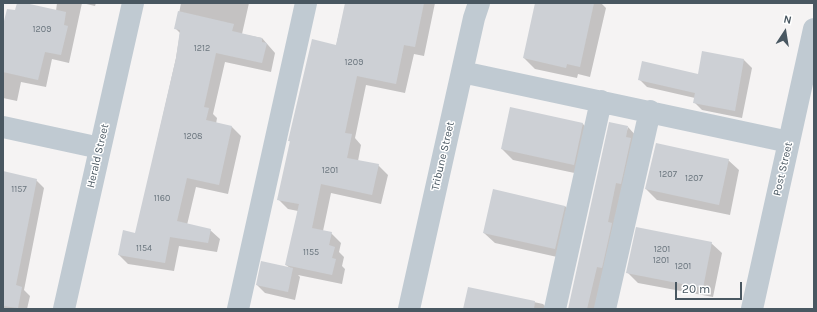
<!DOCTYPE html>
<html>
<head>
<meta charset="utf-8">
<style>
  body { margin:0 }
  #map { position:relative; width:817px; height:312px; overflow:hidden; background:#f5f3f3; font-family:Karla,sans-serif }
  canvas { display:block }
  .frame { position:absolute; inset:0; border:4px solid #495761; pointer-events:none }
  .north { position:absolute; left:765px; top:12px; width:40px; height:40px; -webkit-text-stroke:3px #fff; paint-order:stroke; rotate:12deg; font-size:11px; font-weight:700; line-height:16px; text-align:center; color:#495761 }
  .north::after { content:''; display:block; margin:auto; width:14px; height:18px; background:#495761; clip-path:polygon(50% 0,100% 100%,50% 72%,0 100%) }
  .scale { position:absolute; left:675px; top:282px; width:67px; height:18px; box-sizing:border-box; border:2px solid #495761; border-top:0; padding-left:5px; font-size:12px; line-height:14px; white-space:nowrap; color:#495761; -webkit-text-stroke:3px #fff; paint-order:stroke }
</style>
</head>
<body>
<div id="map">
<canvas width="817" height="312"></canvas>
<div class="frame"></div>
<div class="north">N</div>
<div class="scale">20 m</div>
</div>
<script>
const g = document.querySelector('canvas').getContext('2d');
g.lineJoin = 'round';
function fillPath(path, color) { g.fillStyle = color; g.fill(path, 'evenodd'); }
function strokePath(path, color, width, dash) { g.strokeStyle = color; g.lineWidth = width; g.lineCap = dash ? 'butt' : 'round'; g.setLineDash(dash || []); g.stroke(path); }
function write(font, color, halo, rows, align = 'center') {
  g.font = font + ' Karla,sans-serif'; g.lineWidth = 3; g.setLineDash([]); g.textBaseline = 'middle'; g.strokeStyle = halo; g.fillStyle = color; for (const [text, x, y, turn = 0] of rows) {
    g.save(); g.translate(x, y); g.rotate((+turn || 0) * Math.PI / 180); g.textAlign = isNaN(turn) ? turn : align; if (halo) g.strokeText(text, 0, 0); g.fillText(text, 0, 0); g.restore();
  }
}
fillPath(new Path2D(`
  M 18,3 L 56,11 L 57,3 L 96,3 L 95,6 L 82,3 L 69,63 L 52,59 L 46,87 L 21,82 L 17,101 L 3,98 L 3,28 L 16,12 Z
  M 181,3 L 249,3 L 242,34 L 262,38 L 275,53 L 271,72 L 225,62 L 213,114 L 217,118 L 216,124 L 232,127 L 241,136 L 228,194 L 196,187 L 187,225 L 210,230 L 220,239 L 217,252 L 179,246 L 174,271 L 128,264 L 119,255 L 136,234 L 176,58 L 180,33 L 176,29 Z
  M 346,3 L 435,3 L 424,56 L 414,54 L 405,93 L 366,85 L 355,138 L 361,145 L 358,161 L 378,165 L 388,175 L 381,204 L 331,193 L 323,231 L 331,233 L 341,243 L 339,252 L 344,257 L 342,266 L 345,269 L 342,284 L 298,275 L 300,277 L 295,300 L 265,293 L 257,285 L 290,268 L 286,265 L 298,211 L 288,209 L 278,199 L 291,142 L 289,141 L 336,46 Z
  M 536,3 L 601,3 L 606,8 L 590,77 L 578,74 L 577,78 L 535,69 L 524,58 Z
  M 703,52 L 744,60 L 752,68 L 742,118 L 702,110 L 694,102 L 695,98 L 647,87 L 639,79 L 699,75 Z
  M 511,108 L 583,124 L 593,135 L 584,175 L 513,160 L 502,149 Z
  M 628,127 L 638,138 L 600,309 L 569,309 Z
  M 728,160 L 739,170 L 730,215 L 657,200 L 646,189 Z
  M 3,172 L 36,180 L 44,188 L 24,290 L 30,296 L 27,309 L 3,309 Z
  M 565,206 L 575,217 L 566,259 L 495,243 L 484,233 Z
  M 711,243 L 722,253 L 713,297 L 638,283 L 627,272 Z
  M 469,288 L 543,304 L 548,309 L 464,309 Z`), '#0003');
fillPath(new Path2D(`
  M 17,3 L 25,3 L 66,12 L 64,25 L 68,26 L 61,55 L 45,52 L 38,80 L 3,72 L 3,25 L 7,9 L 15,10 Z
  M 345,3 L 424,3 L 415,47 L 404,45 L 396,84 L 357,76 L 345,133 L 352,134 L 347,158 L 379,164 L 372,195 L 321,184 L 312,228 L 332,232 L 329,245 L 335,247 L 332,258 L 336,259 L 332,275 L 285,265 L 299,204 L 277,200 L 290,141 L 288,141 L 312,39 L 336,45 Z
  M 535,3 L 594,3 L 580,67 L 567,64 L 566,68 L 523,58 Z
  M 178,11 L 234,24 L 232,31 L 262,38 L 262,42 L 267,43 L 262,63 L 216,53 L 204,107 L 209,108 L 206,120 L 232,126 L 219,185 L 187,178 L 177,221 L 211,229 L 208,243 L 170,237 L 165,263 L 118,255 L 123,230 L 135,233 L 176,58 L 180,30 L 174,29 Z
  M 702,51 L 744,59 L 735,111 L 693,103 L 695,93 L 638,80 L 642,61 L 698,74 Z
  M 510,107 L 583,123 L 574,165 L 501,149 Z
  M 609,122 L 628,126 L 626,137 L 631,138 L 621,184 L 616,183 L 608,222 L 612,223 L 602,268 L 597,267 L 587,309 L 568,309 Z
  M 656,143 L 729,159 L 719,205 L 645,189 Z
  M 3,171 L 37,179 L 16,285 L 22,287 L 18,308 L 3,306 Z
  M 493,189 L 565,206 L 555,249 L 483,233 Z
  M 636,227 L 712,242 L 703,288 L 626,273 Z
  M 261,261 L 293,268 L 288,292 L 256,285 Z
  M 468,287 L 535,301 L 534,309 L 463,309 Z`), '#cdd0d5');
strokePath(new Path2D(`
  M 462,72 L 789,142
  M 3,127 L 100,148
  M 64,309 L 133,3
  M 238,309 L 306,3
  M 409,309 L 474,18 L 479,3
  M 555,309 L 601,101
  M 605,309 L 650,111
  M 752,309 L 814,29`), '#c0cad2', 22);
write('9px', '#6a757e', null, [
  ["1209",42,29],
  ["1212",202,48],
  ["1209",354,62],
  ["1208",193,136],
  ["1201",330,170],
  ["1207",668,174],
  ["1207",694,178],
  ["1157",19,189],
  ["1160",162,198],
  ["1154",144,248],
  ["1201",662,249],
  ["1155",311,252],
  ["1201",661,260],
  ["1201",683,266]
]);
write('11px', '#495761', '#fff', [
  ["Herald Street",98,156,-77],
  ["Tribune Street",443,156,-77],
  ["Post Street",783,169,-77]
]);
</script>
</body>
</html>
